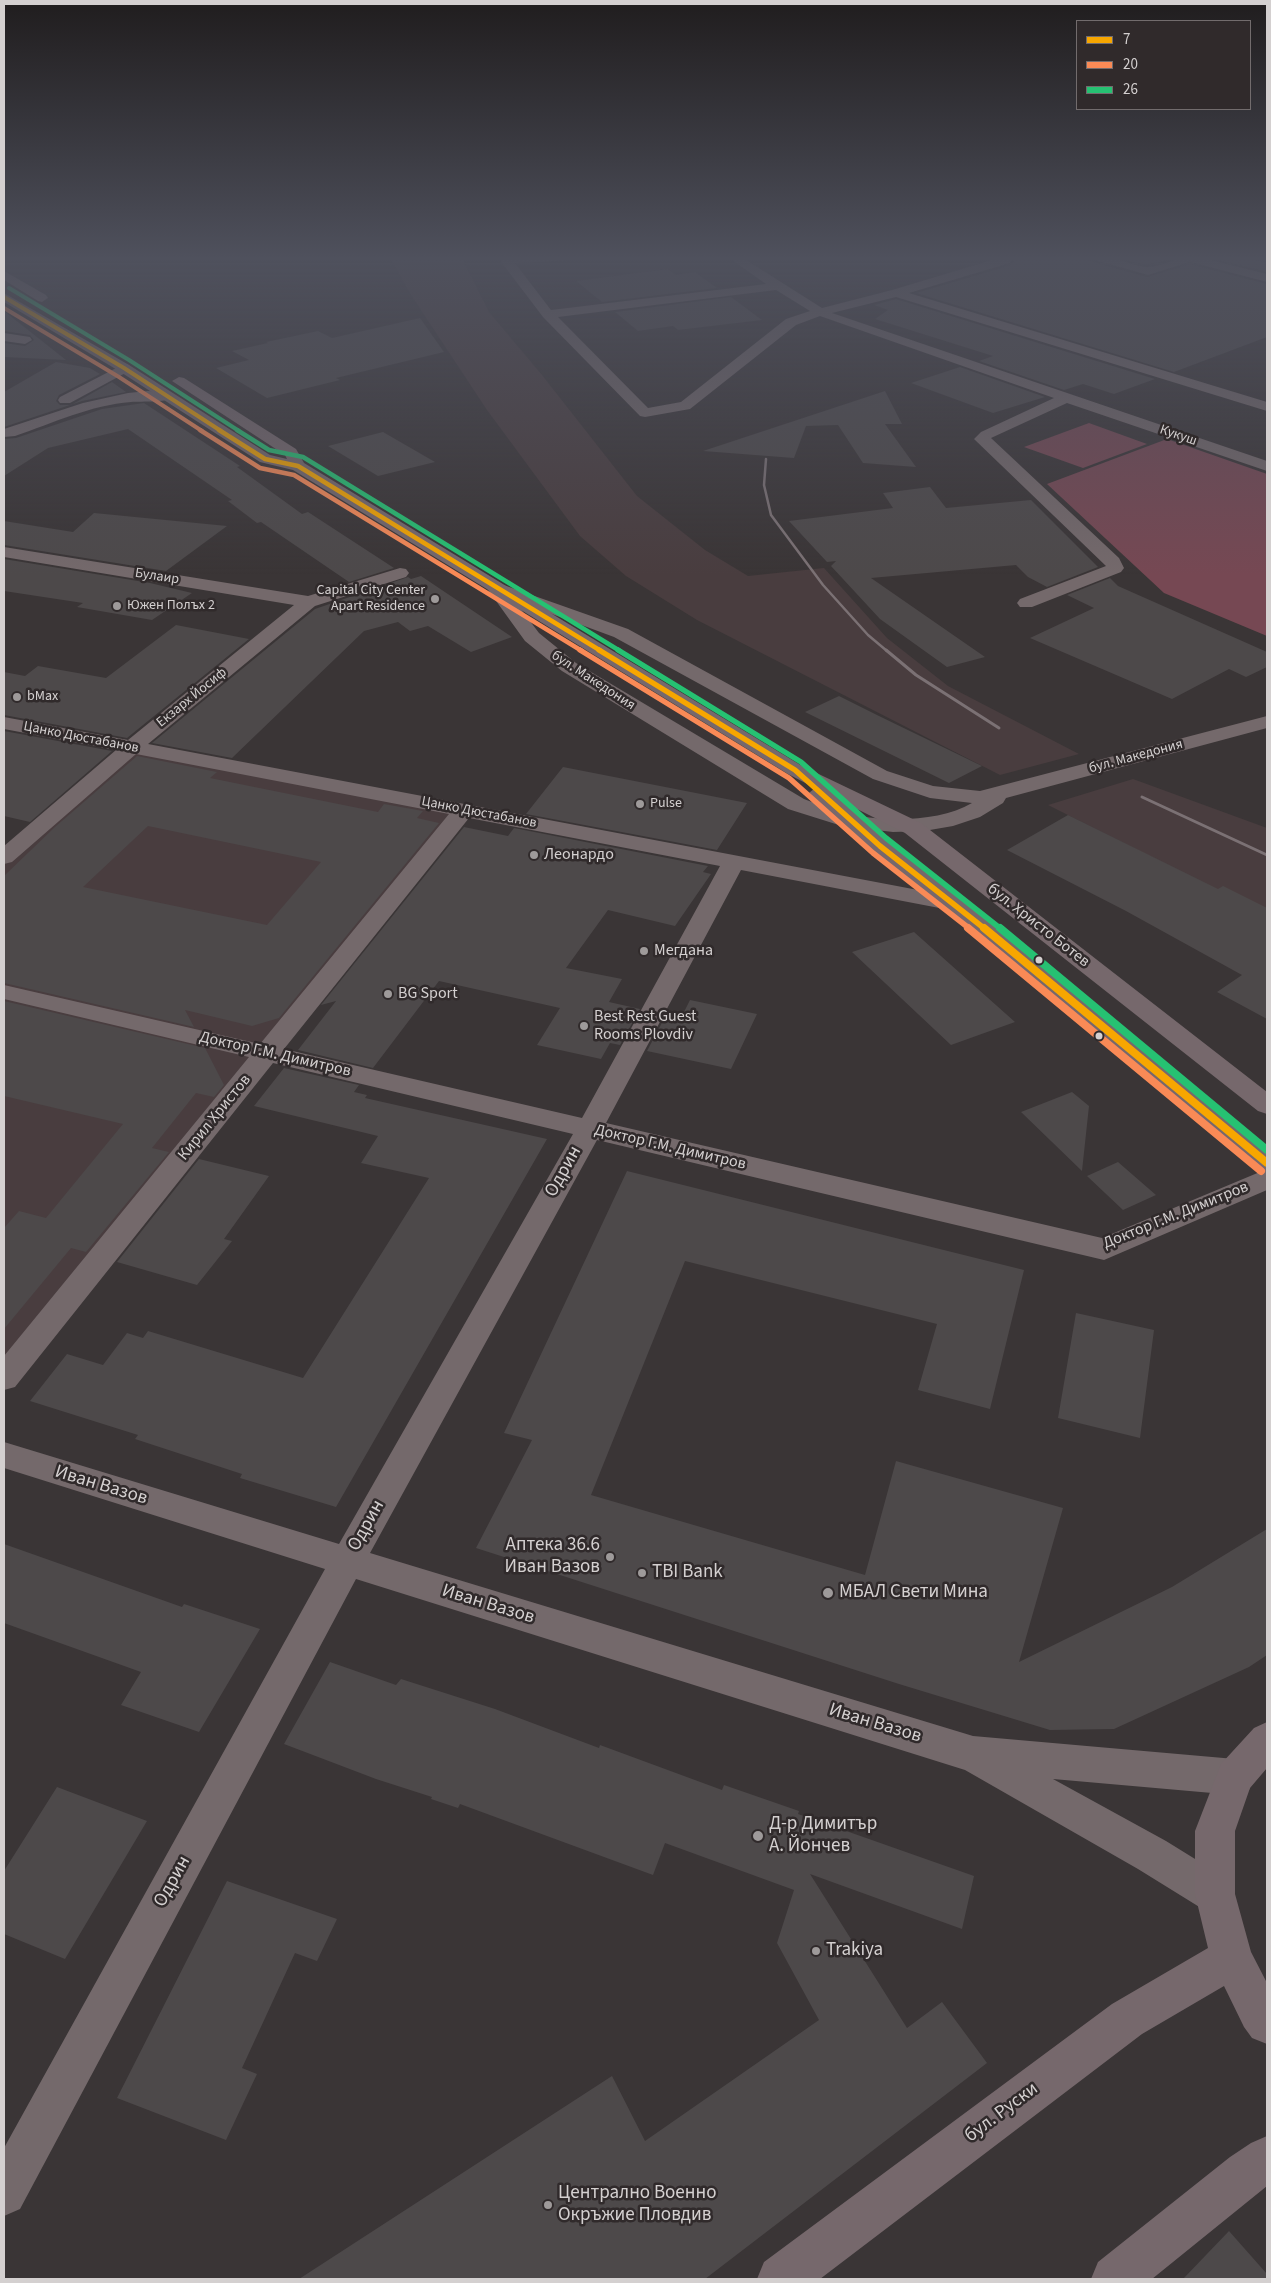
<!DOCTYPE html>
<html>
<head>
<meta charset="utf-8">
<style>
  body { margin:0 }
  #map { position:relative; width:1271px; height:2283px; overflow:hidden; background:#3a3536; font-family:"Source Sans 3",sans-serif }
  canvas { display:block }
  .frame { position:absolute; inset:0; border:5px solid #d4d0d0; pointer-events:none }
  .legend { position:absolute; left:1076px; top:20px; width:175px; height:90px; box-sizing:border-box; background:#302a2b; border:1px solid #726c6d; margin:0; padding:6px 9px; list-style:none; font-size:15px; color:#d4d0d0 }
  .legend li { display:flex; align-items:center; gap:10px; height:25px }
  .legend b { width:25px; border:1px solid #726c6d }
</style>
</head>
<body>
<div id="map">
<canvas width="1271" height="2283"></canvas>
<div class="frame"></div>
<ul class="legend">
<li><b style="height:6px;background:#f7a600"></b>7</li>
<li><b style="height:6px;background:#f98a56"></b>20</li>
<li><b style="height:6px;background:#26c172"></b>26</li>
</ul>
</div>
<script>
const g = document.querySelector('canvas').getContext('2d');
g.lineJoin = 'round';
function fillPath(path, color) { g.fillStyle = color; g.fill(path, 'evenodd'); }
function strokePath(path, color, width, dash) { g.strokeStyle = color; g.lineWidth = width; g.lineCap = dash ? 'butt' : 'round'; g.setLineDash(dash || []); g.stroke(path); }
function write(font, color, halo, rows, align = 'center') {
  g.font = font + ' "Source Sans 3",sans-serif'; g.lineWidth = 5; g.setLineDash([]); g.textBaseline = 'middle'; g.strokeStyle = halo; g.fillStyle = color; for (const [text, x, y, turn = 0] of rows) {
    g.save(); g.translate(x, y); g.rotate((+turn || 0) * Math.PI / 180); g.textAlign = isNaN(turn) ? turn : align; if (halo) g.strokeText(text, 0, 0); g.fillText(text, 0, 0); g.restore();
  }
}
fillPath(new Path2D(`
  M 389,256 L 461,256 L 489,312 L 542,375 L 637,496 L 705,550 L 748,576 L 824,568 L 887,638 L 948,686 L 1079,754 L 1000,775 L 697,620 L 626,576 L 580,536 L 487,410 L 411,295 Z
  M 131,748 L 464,810 L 4,1378 L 4,857 Z
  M 1133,779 L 1267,828 L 1267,915 L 1048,805 Z`), '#493d3f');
fillPath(new Path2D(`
  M 1089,423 L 1147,444 L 1083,468 L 1024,447 Z
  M 1167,439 L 1267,474 L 1267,636 L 1164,593 L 1047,484 Z`), '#764853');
fillPath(new Path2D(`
  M 1011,256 L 1087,256 L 1090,261 L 1147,277 L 1190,264 L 1267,284 L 1267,337 L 1174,372 L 916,293 L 1011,265 L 1014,261 Z
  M 1110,256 L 1184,256 L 1146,265 Z
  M 1202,256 L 1240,256 L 1267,263 L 1267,272 Z
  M 668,269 L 676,275 L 695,272 L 717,288 L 602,302 L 576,281 Z
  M 731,297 L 762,320 L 678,330 L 673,326 L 638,331 L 615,312 Z
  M 896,299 L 1155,379 L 1114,394 L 1083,384 L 1064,390 L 979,361 L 993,356 L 875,319 L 888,310 L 874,305 Z
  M 4,311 L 66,360 L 4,357 L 4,343 L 25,346 L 34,340 L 30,335 L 4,331 Z
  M 420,318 L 444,352 L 336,378 L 340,380 L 267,398 L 216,368 L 249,360 L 232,351 L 268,343 L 266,342 L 318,331 L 332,338 Z
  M 56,362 L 90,368 L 100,374 L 59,395 L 56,401 L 60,405 L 71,405 L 112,382 L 126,392 L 82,401 L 4,427 L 4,392 Z
  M 960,367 L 1045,397 L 993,413 L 911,383 Z
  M 885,391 L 902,424 L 885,424 L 916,467 L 863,463 L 838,425 L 806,426 L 794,458 L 703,451 Z
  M 144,403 L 240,466 L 237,467 L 302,514 L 308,512 L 394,568 L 349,582 L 261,522 L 257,523 L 228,501 L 232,500 L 128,429 L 48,448 L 4,476 L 4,439 L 16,438 L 102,409 Z
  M 383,432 L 435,462 L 378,476 L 328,446 Z
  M 930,487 L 946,508 L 1031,500 L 1098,567 L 1047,587 L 1028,577 L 1016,565 L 871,578 L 985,657 L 947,667 L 880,619 L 831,566 L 836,561 L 827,562 L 789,521 L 893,508 L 883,493 Z
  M 94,513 L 227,526 L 166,571 L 4,545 L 4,521 L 73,532 Z
  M 4,559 L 150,583 L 192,593 L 152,620 L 77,607 L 83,603 L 4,591 Z
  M 421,576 L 512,637 L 471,652 L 428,626 L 410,631 L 398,622 L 364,631 L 232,758 L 152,743 L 315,609 L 408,577 L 411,579 Z
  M 1110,578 L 1118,586 L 1267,652 L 1267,667 L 1246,677 L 1229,669 L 1172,699 L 1030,638 L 1094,608 L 1067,595 Z
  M 176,625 L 249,639 L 127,738 L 4,715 L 4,672 L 25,676 L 38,666 L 106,678 Z
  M 839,696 L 879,716 L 982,766 L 949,783 L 805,712 Z
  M 4,731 L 112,751 L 30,822 L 4,816 Z
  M 137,756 L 217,772 L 210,778 L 378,812 L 384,804 L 423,811 L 417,818 L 439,823 L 279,1018 L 252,1026 L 185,1010 L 194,1027 L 4,983 L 4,876 L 55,827 ZM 148,826 L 321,862 L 267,925 L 83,887 Z
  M 563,767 L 747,803 L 717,850 L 526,814 Z
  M 1068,815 L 1218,889 L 1223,886 L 1267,908 L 1267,1019 L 1217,992 L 1242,975 L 1126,911 L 1007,850 Z
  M 464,827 L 508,836 L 514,828 L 708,866 L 703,872 L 711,874 L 675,926 L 608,910 L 566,968 L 622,979 L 609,1002 L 640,1009 L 620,1045 L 610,1043 L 601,1059 L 537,1045 L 560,1008 L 439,981 L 373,1068 L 298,1050 L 336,1001 L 321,1005 Z
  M 914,932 L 1015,1022 L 951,1045 L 852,952 Z
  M 690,1000 L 757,1014 L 731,1069 L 647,1051 L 666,1015 L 681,1018 Z
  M 4,1001 L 205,1048 L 224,1085 L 214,1097 L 196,1093 L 152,1148 L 169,1152 L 86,1252 L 71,1248 L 4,1329 L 4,1228 L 19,1211 L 46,1218 L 123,1124 L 4,1096 Z
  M 284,1068 L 359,1085 L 354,1092 L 367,1095 L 365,1098 L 547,1139 L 336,1507 L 240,1478 L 242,1474 L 135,1439 L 138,1435 L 30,1401 L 67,1354 L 103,1365 L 127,1333 L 143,1338 L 148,1331 L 303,1378 L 429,1178 L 361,1163 L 378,1136 L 254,1106 Z
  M 1072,1092 L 1089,1106 L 1082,1171 L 1021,1112 Z
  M 199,1159 L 269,1176 L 224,1239 L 232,1241 L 197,1285 L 117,1262 Z
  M 1118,1162 L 1156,1195 L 1123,1210 L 1087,1176 Z
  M 627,1171 L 1024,1270 L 990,1409 L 918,1390 L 937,1324 L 685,1261 L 591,1495 L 865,1575 L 896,1461 L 1063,1508 L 1019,1662 L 1172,1587 L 1267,1529 L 1267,1655 L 1249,1667 L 1114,1729 L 1050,1730 L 899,1684 L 476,1548 L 532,1440 L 504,1433 Z
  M 1076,1313 L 1154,1330 L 1140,1438 L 1058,1418 Z
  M 4,1544 L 182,1607 L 184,1604 L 260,1629 L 199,1732 L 121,1705 L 141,1672 L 4,1623 Z
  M 330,1662 L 396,1685 L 401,1679 L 495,1709 L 599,1748 L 600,1745 L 722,1790 L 724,1785 L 799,1811 L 798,1814 L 974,1876 L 962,1929 L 810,1874 L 907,2028 L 942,2002 L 987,2063 L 705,2279 L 299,2279 L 612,2076 L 645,2141 L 819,2020 L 777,1943 L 794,1890 L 665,1843 L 653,1875 L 460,1804 L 458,1808 L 431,1799 L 432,1797 L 376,1779 L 284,1744 Z
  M 57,1787 L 147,1821 L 65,1959 L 4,1934 L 4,1871 Z
  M 227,1881 L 337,1919 L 317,1961 L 295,1953 L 242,2068 L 257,2074 L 226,2140 L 117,2098 Z
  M 1229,2231 L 1267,2274 L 1267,2279 L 1183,2279 Z`), '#4d494a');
fillPath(new Path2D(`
  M 499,256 L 579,256 L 573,260 L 515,263 L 551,310 L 766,284 L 726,256 L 740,256 L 822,308 L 892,290 L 1002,257 L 1010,257 L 1012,260 L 1010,263 L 909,293 L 1267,402 L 1267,411 L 896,297 L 832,313 L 1267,461 L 1267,471 L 1067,403 L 991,438 L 1119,558 L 1124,568 L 1121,572 L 1032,607 L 1020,607 L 1017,603 L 1020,599 L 1106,566 L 974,439 L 981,432 L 1054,398 L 820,316 L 796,325 L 690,409 L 645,417 L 640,416 L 543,317 L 502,263 ZM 776,290 L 810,311 L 786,319 L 681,402 L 648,408 L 558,317 Z
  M 830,256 L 846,256 L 844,259 L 831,260 Z
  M 1089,256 C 1110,254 1126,264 1146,267 C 1159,268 1179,256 1195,256 L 1267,274 L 1267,282 L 1190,262 L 1148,275 L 1091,259 Z
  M 4,333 L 30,337 L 32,340 L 25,344 L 4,341 Z
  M 124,364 L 129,365 L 131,368 L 129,371 L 70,403 L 60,403 L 58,400 L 60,397 Z
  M 148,391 L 169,392 L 176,396 C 171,403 141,401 131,402 C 91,405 53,423 15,436 L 4,437 L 4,429 L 83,403 L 128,393 Z
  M 4,547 L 308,596 L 400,568 L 406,569 L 409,573 L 406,577 L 315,606 L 148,744 L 955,897 L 963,899 L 967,904 L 963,909 L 955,911 L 741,870 L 606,1123 L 1102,1238 L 1267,1169 L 1267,1190 L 1104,1260 L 597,1140 L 370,1553 L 973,1736 L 1235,1759 L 1249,1764 L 1254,1777 L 1249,1790 L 1235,1795 L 1053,1779 L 1166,1841 L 1229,1880 L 1235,1894 L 1229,1908 L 1215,1914 L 1201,1908 L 1138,1869 L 965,1770 L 356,1579 L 20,2209 L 4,2216 L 4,2148 L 325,1569 L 4,1468 L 4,1442 L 339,1544 L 573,1134 L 273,1063 L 15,1387 L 4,1390 L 4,1356 L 249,1057 L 4,999 L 4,985 L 260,1044 L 449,814 L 136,754 L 12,862 L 4,864 L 4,846 L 116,750 L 4,729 L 4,717 L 128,740 L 294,605 L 4,557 ZM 469,818 L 720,866 L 582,1118 L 284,1049 Z
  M 495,582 L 628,629 L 887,771 L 933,786 L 980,791 L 1267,716 L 1267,728 L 1006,798 L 1003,803 L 980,817 L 953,826 L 924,831 L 893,832 L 842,826 L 788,809 L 562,671 L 525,641 L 486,587 L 489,583 ZM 514,600 L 614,637 L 873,779 L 930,798 L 972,803 C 938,823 881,822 844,813 C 830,809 817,804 804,799 L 576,663 L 539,633 Z`), '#74696b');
fillPath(new Path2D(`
  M 4,271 L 46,295 L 48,298 L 42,302 L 38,301 L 4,280 Z
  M 4,293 L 129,365 L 270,455 L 287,459 L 285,455 L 172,381 L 179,377 L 184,378 L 296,449 L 304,463 L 802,766 L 921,823 L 1267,1092 L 1267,1114 L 1258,1111 L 905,833 L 843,802 L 888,841 L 963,899 L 1267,1148 L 1267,1172 L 1257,1170 L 947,909 L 872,851 L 812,798 L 809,793 L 815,788 L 788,774 L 293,470 L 260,462 L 119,371 L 4,302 Z
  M 1267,1722 L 1267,1768 L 1250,1788 L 1235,1831 L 1235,1894 L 1251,1952 L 1267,1983 L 1267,2044 L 1252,2038 L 1244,2027 L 1224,1986 L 1142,2034 L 820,2279 L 757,2279 L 764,2262 L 1112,2004 L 1208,1948 L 1195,1894 L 1195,1831 L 1221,1764 L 1254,1728 Z
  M 1267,2136 L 1267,2186 L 1152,2279 L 1091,2279 L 1098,2262 L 1230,2157 L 1251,2143 Z`), '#76686c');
strokePath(new Path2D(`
  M 766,459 L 764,485 L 771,515 L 823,585 L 868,635 L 887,651`), '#7b7174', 2.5);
strokePath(new Path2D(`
  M 886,650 L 916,675 L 999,728
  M 1142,797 L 1267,855`), '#7b7174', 3);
strokePath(new Path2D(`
  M 4,297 L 124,368 L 221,431`), '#f7a600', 4);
strokePath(new Path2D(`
  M 219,430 L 265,459 L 298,466 L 601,651`), '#f7a600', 4.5);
strokePath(new Path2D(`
  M 599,650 L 795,770 L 880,846 L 985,929`), '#f7a600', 5.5);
strokePath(new Path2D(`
  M 984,928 L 1267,1163`), '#f7a600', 8);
strokePath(new Path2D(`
  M 4,308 L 119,377 L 202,431`), '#f98a56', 4);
strokePath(new Path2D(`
  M 200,430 L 260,468 L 294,475 L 582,651`), '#f98a56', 4.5);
strokePath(new Path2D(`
  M 580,650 L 789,778 L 873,853 L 970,929`), '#f98a56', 5.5);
strokePath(new Path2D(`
  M 968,928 L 1261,1171`), '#f98a56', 8);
strokePath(new Path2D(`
  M 9,288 L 129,360 L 239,431`), '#26c172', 4);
strokePath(new Path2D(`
  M 237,430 L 269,450 L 303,457 L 620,651`), '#26c172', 4.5);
strokePath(new Path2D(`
  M 618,650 L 801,762 L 886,838 L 1001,929`), '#26c172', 5.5);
strokePath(new Path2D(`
  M 1000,928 L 1267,1150`), '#26c172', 8);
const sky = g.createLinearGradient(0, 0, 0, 575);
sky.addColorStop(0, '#201d1e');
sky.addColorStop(0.45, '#4f515d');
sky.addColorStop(1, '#4f515d00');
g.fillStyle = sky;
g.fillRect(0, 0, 1271, 575);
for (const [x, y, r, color] of [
  [435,599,5,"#9e9a9a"],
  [117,606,5,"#9e9a9a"],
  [17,697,5,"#9e9a9a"],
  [640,804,5,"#9e9a9a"],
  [534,855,5,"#9e9a9a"],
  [644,951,5,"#9e9a9a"],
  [1039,960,4.5,"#d4d0d0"],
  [388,994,5,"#9e9a9a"],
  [584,1026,5,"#9e9a9a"],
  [1099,1036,4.5,"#d4d0d0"],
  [610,1557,5,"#9e9a9a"],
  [642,1573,5,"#9e9a9a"],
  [828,1593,6,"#9e9a9a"],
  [758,1836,6,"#9e9a9a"],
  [816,1951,5,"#9e9a9a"],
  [548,2205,5,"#9e9a9a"]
]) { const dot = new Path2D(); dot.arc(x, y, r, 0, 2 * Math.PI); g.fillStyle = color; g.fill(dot); strokePath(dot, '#302a2b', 2); }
write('14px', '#d4d0d0', '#302a2b', [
  ["Кукуш",1178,436,19],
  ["Булаир",157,577,9],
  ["бул. Македония",593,681,33],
  ["Екзарх Йосиф",192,698,-39],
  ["Цанко Дюстабанов",81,738,11],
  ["бул. Македония",1136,757,-15],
  ["Цанко Дюстабанов",479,813,11]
]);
write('14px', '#d4d0d0', '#302a2b', [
  ["Capital City Center",425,591,"right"],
  ["Apart Residence",425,607,"right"],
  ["Южен Полъх 2",127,606],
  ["bMax",27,697],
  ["Pulse",650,804]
], 'left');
write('16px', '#d4d0d0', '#302a2b', [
  ["Леонардо",544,855],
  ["Мегдана",654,951],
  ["BG Sport",398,994],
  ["Best Rest Guest",594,1017],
  ["Rooms Plovdiv",594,1035]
], 'left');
write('16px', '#d4d0d0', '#302a2b', [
  ["бул. Христо Ботев",1038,926,38],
  ["Доктор Г.М. Димитров",275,1055,13],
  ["Кирил Христов",215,1118,-51],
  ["Доктор Г.М. Димитров",670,1148,13],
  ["Доктор Г.М. Димитров",1176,1216,-22]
]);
write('19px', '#d4d0d0', '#302a2b', [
  ["Одрин",564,1172,-61],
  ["Иван Вазов",101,1486,17],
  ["Одрин",367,1526,-61],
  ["Иван Вазов",488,1605,17],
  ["Иван Вазов",875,1724,17],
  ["Одрин",173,1882,-61],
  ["бул. Руски",1002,2113,-37]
]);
write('19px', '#d4d0d0', '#302a2b', [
  ["Аптека 36.6",600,1546,"right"],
  ["Иван Вазов",600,1568,"right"],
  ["TBI Bank",652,1573],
  ["МБАЛ Свети Мина",839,1593],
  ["Д-р Димитър",769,1825],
  ["А. Йончев",769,1847],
  ["Trakiya",826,1951],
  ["Централно Военно",558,2194],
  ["Окръжие Пловдив",558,2216]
], 'left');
</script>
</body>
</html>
